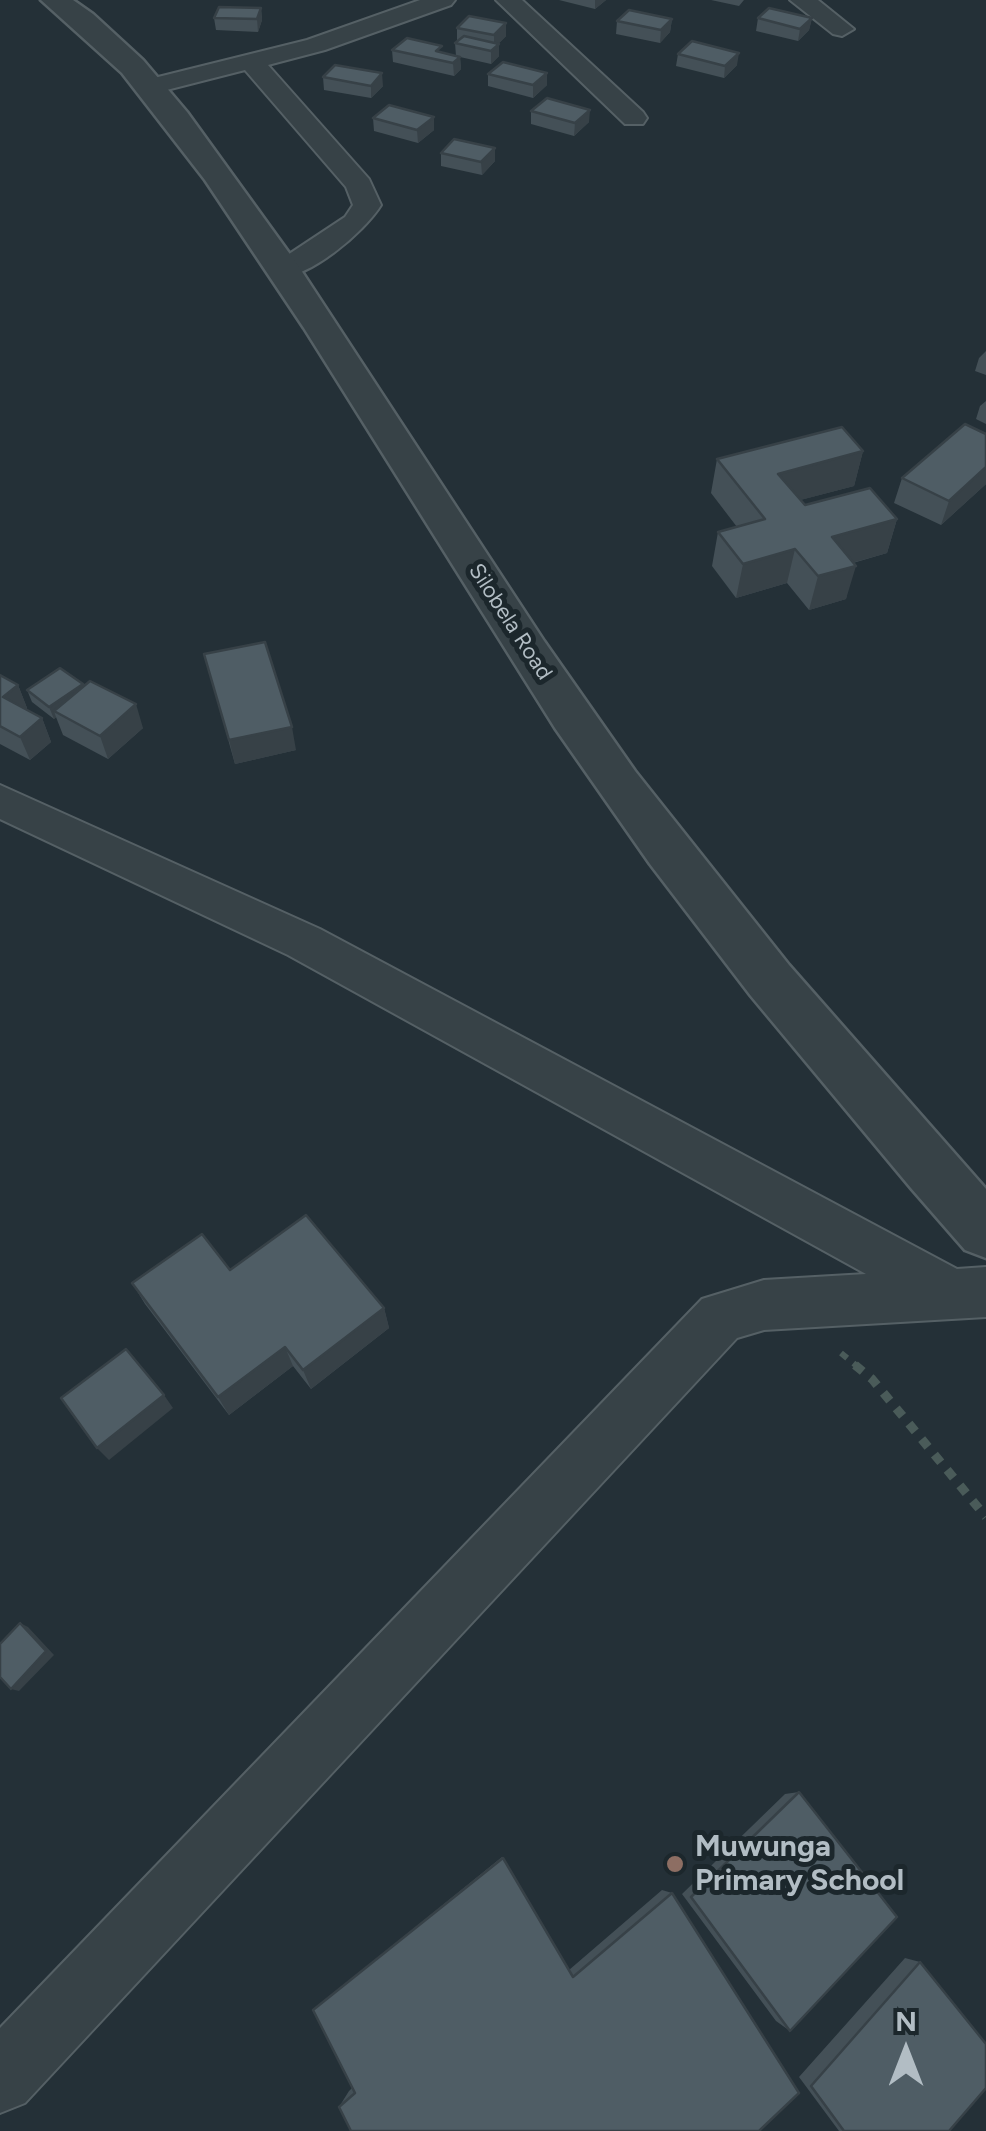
<!DOCTYPE html>
<html>
<head>
<meta charset="utf-8">
<style>
  body { margin:0 }
  #map { position:relative; width:986px; height:2131px; overflow:hidden; background:#243037; font-family:Figtree,sans-serif }
  canvas { display:block }
  .north { position:absolute; left:856px; top:2001px; width:100px; height:100px; -webkit-text-stroke:8px #1c272c; paint-order:stroke; rotate:0deg; font-size:28px; font-weight:700; line-height:40px; text-align:center; color:#b2bdc4 }
  .north::after { content:''; display:block; margin:auto; width:35px; height:45px; background:#b2bdc4; clip-path:polygon(50% 0,100% 100%,50% 72%,0 100%) }
</style>
</head>
<body>
<div id="map">
<canvas width="986" height="2131"></canvas>
<div class="north">N</div>
</div>
<script>
const g = document.querySelector('canvas').getContext('2d');
g.lineJoin = 'round';
function strokePath(path, color, width, dash) { g.strokeStyle = color; g.lineWidth = width; g.lineCap = dash ? 'butt' : 'round'; g.setLineDash(dash || []); g.stroke(path); }
function fillPath(path, color) { g.fillStyle = color; g.fill(path, 'evenodd'); }
function write(font, color, halo, rows, align = 'center') {
  g.font = font + ' Figtree,sans-serif'; g.lineWidth = 10; g.setLineDash([]); g.textBaseline = 'middle'; g.strokeStyle = halo; g.fillStyle = color; for (const [text, x, y, turn = 0] of rows) {
    g.save(); g.translate(x, y); g.rotate((+turn || 0) * Math.PI / 180); g.textAlign = isNaN(turn) ? turn : align; if (halo) g.strokeText(text, 0, 0); g.fillText(text, 0, 0); g.restore();
  }
}
const minor = new Path2D(`
  M 420,0 L 455,0 L 451,5 L 325,50 L 268,65 L 369,179 L 381,205 C 366,230 305,284 274,276 L 270,270 L 274,264 L 345,217 L 353,205 L 346,187 L 245,70 L 151,94 L 138,86 L 142,81 L 307,40 Z
  M 496,0 L 522,0 L 643,112 L 647,118 L 643,124 L 625,124 Z
  M 790,0 L 818,0 L 854,29 L 842,36 L 833,34 Z
  M 0,785 L 320,929 L 957,1269 L 986,1267 L 986,1317 L 764,1330 L 737,1338 L 25,2103 L 0,2113 L 0,2028 L 702,1299 L 764,1280 L 866,1274 L 288,955 L 0,819 Z`);
const tertiary = new Path2D(`
  M 41,0 L 73,0 L 93,14 L 143,60 L 187,112 L 297,264 L 544,641 L 635,771 L 789,965 L 986,1189 L 986,1258 L 965,1250 L 911,1188 L 751,996 L 650,864 L 555,728 L 304,328 L 205,180 L 122,73 Z`);
strokePath(minor, '#556065', 4);
strokePath(tertiary, '#556065', 5);
strokePath(new Path2D(`
  M 841,1353 L 858,1367`), '#4a5b59', 6, [8, 8]);
strokePath(new Path2D(`
  M 855,1365 L 872,1379 L 986,1517`), '#4a5b59', 9, [10, 10]);
fillPath(minor, '#374247');
fillPath(tertiary, '#374247');
fillPath(new Path2D(`
  M 559,0 L 606,0 L 595,9 Z
  M 711,0 L 744,0 L 739,6 Z
  M 261,8 L 262,20 L 258,32 L 216,30 L 214,18 Z
  M 758,18 L 812,18 L 809,30 L 798,41 L 756,31 Z
  M 672,19 L 670,32 L 660,43 L 616,34 L 617,21 Z
  M 457,28 L 506,36 L 498,44 L 499,56 L 491,64 L 460,57 L 461,69 L 454,76 L 393,62 L 392,50 L 443,53 L 456,56 L 455,43 L 458,41 L 457,40 Z
  M 678,54 L 737,65 L 724,78 L 676,66 Z
  M 547,73 L 547,85 L 533,98 L 488,86 L 488,74 Z
  M 323,77 L 383,86 L 371,98 L 324,90 Z
  M 531,111 L 589,122 L 574,136 L 531,124 Z
  M 373,118 L 434,130 L 418,143 L 374,131 Z
  M 495,148 L 495,161 L 482,175 L 441,166 L 441,153 Z
  M 986,351 L 986,375 L 975,371 L 979,358 Z
  M 986,401 L 986,424 L 976,419 L 980,406 Z
  M 986,434 L 986,484 L 941,525 L 894,503 L 902,478 Z
  M 863,451 L 854,486 L 800,500 L 805,505 L 897,519 L 887,553 L 853,563 L 846,599 L 809,610 L 787,583 L 736,598 L 712,566 L 718,532 L 737,527 L 711,493 L 717,459 Z
  M 204,654 L 296,750 L 235,764 Z
  M 0,675 L 18,685 L 27,708 L 26,710 L 42,718 L 51,742 L 30,760 L 0,744 Z
  M 84,686 L 143,728 L 108,759 L 63,735 L 56,717 L 54,719 L 32,702 L 27,690 Z
  M 230,1270 L 384,1308 L 389,1328 L 311,1389 L 293,1366 L 229,1415 L 145,1304 L 132,1283 Z
  M 799,1792 L 790,2031 L 776,2021 L 682,1894 L 785,1794 Z
  M 502,1857 L 569,1970 L 662,1890 L 672,1893 L 799,2093 L 339,2107 L 349,2091 L 352,2088 L 313,2010 Z
  M 905,1958 L 920,1962 L 949,2131 L 839,2131 L 799,2077 Z`), '#445057');
fillPath(new Path2D(`
  M 595,0 L 606,0 L 595,9 Z
  M 261,8 L 262,20 L 258,32 L 257,19 Z
  M 812,18 L 809,30 L 798,41 L 800,29 Z
  M 672,19 L 670,32 L 660,43 L 661,30 Z
  M 506,23 L 506,36 L 494,48 L 494,35 Z
  M 499,44 L 499,56 L 491,64 L 491,51 Z
  M 739,53 L 737,65 L 724,78 L 725,66 Z
  M 460,57 L 461,69 L 454,76 L 453,63 Z
  M 382,73 L 383,86 L 371,98 L 371,86 Z
  M 547,73 L 547,85 L 533,98 L 533,85 Z
  M 590,110 L 589,122 L 574,136 L 575,123 Z
  M 434,117 L 434,130 L 418,143 L 417,130 Z
  M 495,148 L 495,161 L 482,175 L 481,162 Z
  M 863,451 L 854,486 L 770,508 L 778,474 Z
  M 986,467 L 986,484 L 941,525 L 949,501 Z
  M 897,519 L 887,553 L 823,571 L 832,537 Z
  M 795,549 L 787,583 L 736,598 L 743,564 Z
  M 856,566 L 846,599 L 809,610 L 818,576 Z
  M 83,684 L 87,697 L 54,711 L 56,717 L 54,719 L 49,707 Z
  M 18,685 L 27,708 L 13,721 L 3,697 Z
  M 136,704 L 143,728 L 108,759 L 100,736 Z
  M 42,718 L 51,742 L 30,760 L 20,737 Z
  M 292,727 L 296,750 L 235,764 L 229,740 Z
  M 384,1308 L 389,1328 L 311,1389 L 303,1370 Z
  M 285,1347 L 293,1366 L 229,1415 L 218,1397 Z
  M 164,1395 L 173,1408 L 109,1460 L 97,1448 Z
  M 20,1623 L 28,1627 L 54,1655 L 19,1691 L 11,1689 Z`), '#374147');
const building = new Path2D(`
  M 219,7 L 261,8 L 257,19 L 214,18 Z
  M 769,8 L 812,18 L 800,29 L 758,18 Z
  M 629,10 L 672,19 L 661,30 L 617,21 Z
  M 469,16 L 506,23 L 494,35 L 457,28 Z
  M 464,36 L 499,44 L 491,51 L 455,43 Z
  M 407,38 L 442,46 L 436,51 L 460,57 L 453,63 L 392,50 Z
  M 692,41 L 739,53 L 725,66 L 678,54 Z
  M 503,62 L 547,73 L 533,85 L 488,74 Z
  M 335,65 L 382,73 L 371,86 L 323,77 Z
  M 547,98 L 590,110 L 575,123 L 531,111 Z
  M 389,105 L 434,117 L 417,130 L 373,118 Z
  M 454,139 L 495,148 L 481,162 L 441,153 Z
  M 965,424 L 986,434 L 986,467 L 949,501 L 902,478 Z
  M 842,427 L 863,451 L 778,474 L 805,505 L 870,488 L 897,519 L 832,537 L 856,566 L 818,576 L 795,549 L 743,564 L 718,532 L 765,519 L 717,459 Z
  M 265,642 L 292,727 L 229,740 L 204,654 Z
  M 60,668 L 83,684 L 49,707 L 27,690 Z
  M 0,675 L 18,685 L 3,697 L 42,718 L 20,737 L 0,726 Z
  M 90,681 L 136,704 L 100,736 L 54,711 Z
  M 306,1215 L 384,1308 L 303,1370 L 285,1347 L 218,1397 L 132,1283 L 202,1234 L 230,1270 Z
  M 126,1349 L 164,1395 L 97,1448 L 61,1398 Z
  M 20,1623 L 46,1651 L 11,1689 L 0,1677 L 0,1644 Z
  M 799,1792 L 897,1917 L 790,2031 L 691,1897 Z
  M 503,1858 L 573,1977 L 672,1893 L 799,2093 L 759,2131 L 351,2131 L 339,2107 L 355,2093 L 313,2010 Z
  M 920,1962 L 986,2044 L 986,2088 L 949,2131 L 844,2131 L 811,2086 Z`);
fillPath(building, '#4f5d65');
strokePath(building, '#374147', 2.5);
for (const [x, y, r, color] of [
  [675,1864,10,"#8d6e63"]
]) { const dot = new Path2D(); dot.arc(x, y, r, 0, 2 * Math.PI); g.fillStyle = color; g.fill(dot); strokePath(dot, '#1c272c', 4); }
write('22px', '#b2bdc4', '#1c272c', [
  ["Silobela Road",510,622,57]
]);
write('bold 30px', '#b2bdc4', '#1c272c', [
  ["Muwunga",695,1847],
  ["Primary School",695,1881]
], 'left');
</script>
</body>
</html>
